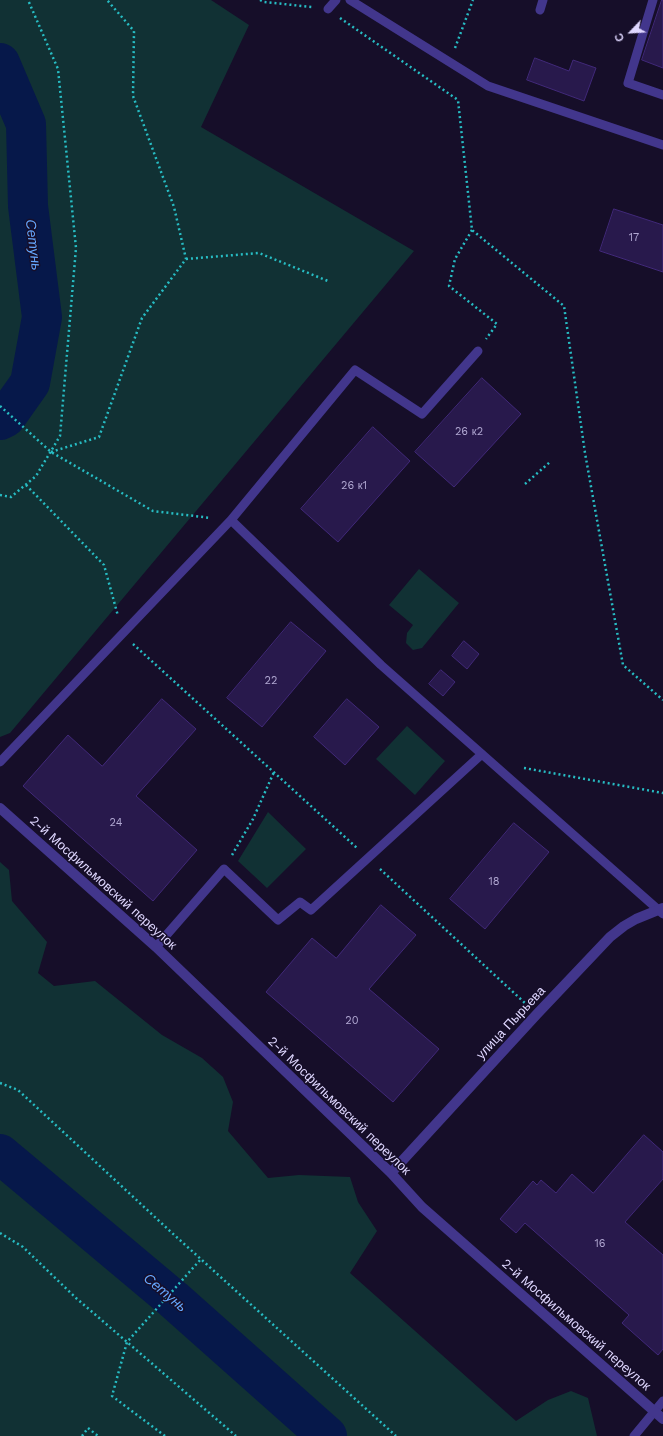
<!DOCTYPE html>
<html>
<head>
<meta charset="utf-8">
<style>
  body { margin:0 }
  #map { position:relative; width:663px; height:1436px; overflow:hidden; background:#160e29; font-family:"Work Sans",sans-serif }
  canvas { display:block }
  .north { position:absolute; left:611px; top:12px; width:40px; height:40px; -webkit-text-stroke:3px #160e29; paint-order:stroke; rotate:245deg; font-size:11px; font-weight:700; line-height:16px; text-align:center; color:#dfd7ff }
  .north::after { content:''; display:block; margin:auto; width:14px; height:18px; background:#dfd7ff; clip-path:polygon(50% 0,100% 100%,50% 72%,0 100%) }
</style>
</head>
<body>
<div id="map">
<canvas width="663" height="1436"></canvas>
<div class="north">С</div>
</div>
<script>
const g = document.querySelector('canvas').getContext('2d');
g.lineJoin = 'round';
function fillPath(path, color) { g.fillStyle = color; g.fill(path, 'evenodd'); }
function strokePath(path, color, width, dash) { g.strokeStyle = color; g.lineWidth = width; g.lineCap = dash ? 'butt' : 'round'; g.setLineDash(dash || []); g.stroke(path); }
function write(font, color, halo, rows, align = 'center') {
  g.font = font + ' "Work Sans",sans-serif'; g.lineWidth = 3; g.setLineDash([]); g.textBaseline = 'middle'; g.strokeStyle = halo; g.fillStyle = color; for (const [text, x, y, turn = 0] of rows) {
    g.save(); g.translate(x, y); g.rotate((+turn || 0) * Math.PI / 180); g.textAlign = isNaN(turn) ? turn : align; if (halo) g.strokeText(text, 0, 0); g.fillText(text, 0, 0); g.restore();
  }
}
fillPath(new Path2D(`
  M 0,0 L 211,0 L 249,25 L 201,127 L 414,251 L 10,733 L 0,737 Z
  M 419,569 L 459,603 L 422,648 L 413,650 L 406,643 L 407,633 L 413,625 L 389,605 Z
  M 407,726 L 445,761 L 415,795 L 376,759 Z
  M 268,812 L 306,849 L 267,888 L 238,861 Z
  M 0,862 L 9,870 L 12,901 L 47,942 L 38,973 L 54,986 L 95,981 L 162,1035 L 202,1058 L 223,1077 L 233,1102 L 228,1131 L 268,1178 L 299,1175 L 350,1177 L 358,1202 L 377,1231 L 350,1273 L 516,1421 L 548,1400 L 571,1391 L 588,1398 L 597,1436 L 0,1436 Z`), '#113134');
strokePath(new Path2D(`
  M 0,63 L 26,124 L 28,206 L 42,317 L 30,383 L 6,417 L 0,420
  M 0,1154 L 173,1299 L 327,1436`), '#06184a', 40);
const building = new Path2D(`
  M 662,0 L 663,0 L 663,68 L 642,60 Z
  M 535,58 L 569,71 L 573,60 L 596,68 L 584,101 L 527,80 Z
  M 614,209 L 663,225 L 663,272 L 600,251 Z
  M 482,378 L 521,414 L 454,487 L 415,452 Z
  M 373,427 L 410,461 L 338,542 L 301,509 Z
  M 291,622 L 326,651 L 262,727 L 227,698 Z
  M 464,641 L 479,654 L 467,669 L 452,656 Z
  M 441,670 L 455,682 L 443,696 L 429,684 Z
  M 162,699 L 196,729 L 136,796 L 197,850 L 153,901 L 23,786 L 68,735 L 102,766 Z
  M 347,699 L 379,727 L 345,765 L 314,737 Z
  M 514,823 L 549,852 L 485,929 L 450,899 Z
  M 381,905 L 416,935 L 369,989 L 439,1049 L 393,1102 L 266,992 L 312,938 L 336,958 Z
  M 644,1135 L 663,1152 L 663,1179 L 625,1222 L 663,1255 L 663,1349 L 658,1355 L 622,1323 L 629,1315 L 525,1223 L 516,1233 L 500,1219 L 533,1181 L 537,1185 L 541,1180 L 556,1193 L 572,1174 L 593,1193 Z`);
fillPath(building, '#28194c');
strokePath(building, '#412979', 1);
strokePath(new Path2D(`
  M 260,0 L 264,2 L 312,7
  M 340,18 L 458,100 L 472,230 L 564,306 L 585,453 L 623,665 L 663,700
  M 455,48 L 473,0
  M 472,230 L 455,259 L 449,286 L 497,324 L 486,339
  M 186,259 L 259,253 L 328,281
  M 0,406 L 51,452 L 153,511 L 211,518
  M 51,452 L 99,437 L 142,318 L 186,259 L 174,207 L 133,96 L 134,31 L 107,0
  M 525,484 L 550,462
  M 26,485 L 104,565 L 118,616
  M 0,495 L 11,497 L 36,476 L 60,436 L 76,248 L 58,69 L 28,0
  M 133,644 L 357,848
  M 524,768 L 663,793
  M 232,855 L 253,819 L 274,772
  M 380,869 L 526,1004
  M 0,1083 L 18,1090 L 171,1232 L 396,1436
  M 0,1233 L 23,1247 L 76,1298 L 236,1436
  M 82,1436 L 88,1428 L 98,1436
  M 165,1436 L 112,1396 L 127,1342 L 201,1259`), '#27bcc3', 2.5, [2, 3]);
strokePath(new Path2D(`
  M 350,0 L 488,86 L 663,145
  M 653,0 L 628,83 L 663,95
  M 328,9 L 336,0
  M 540,10 L 543,0
  M 478,351 L 422,414 L 355,370 L 231,520 L 381,665 L 663,914
  M 0,762 L 231,520
  M 156,947 L 224,869 L 278,920 L 300,902 L 311,910 L 482,754
  M 634,1436 L 663,1401`), '#42368c', 9);
strokePath(new Path2D(`
  M 0,808 L 156,947 L 391,1173 L 422,1207 L 663,1419
  M 391,1173 L 537,1014 L 610,937 L 624,926 L 636,919 L 663,908`), '#42368c', 10);
write('11px', '#b1a8d2', null, [
  ["17",634,238],
  ["26 к2",469,432],
  ["26 к1",354,486],
  ["22",271,681],
  ["24",116,823],
  ["18",494,882],
  ["20",352,1021],
  ["16",600,1244]
]);
write('13px', '#dfd7ff', '#160e29', [
  ["2-й Мосфильмовский переулок",103,883,42],
  ["улица Пырьева",511,1023,-47],
  ["2-й Мосфильмовский переулок",339,1106,44],
  ["2-й Мосфильмовский переулок",576,1325,41]
]);
write('italic 14px', '#65a8ff', '#160e29', [
  ["Сетунь",33,245,83],
  ["Сетунь",165,1293,40]
]);
</script>
</body>
</html>
